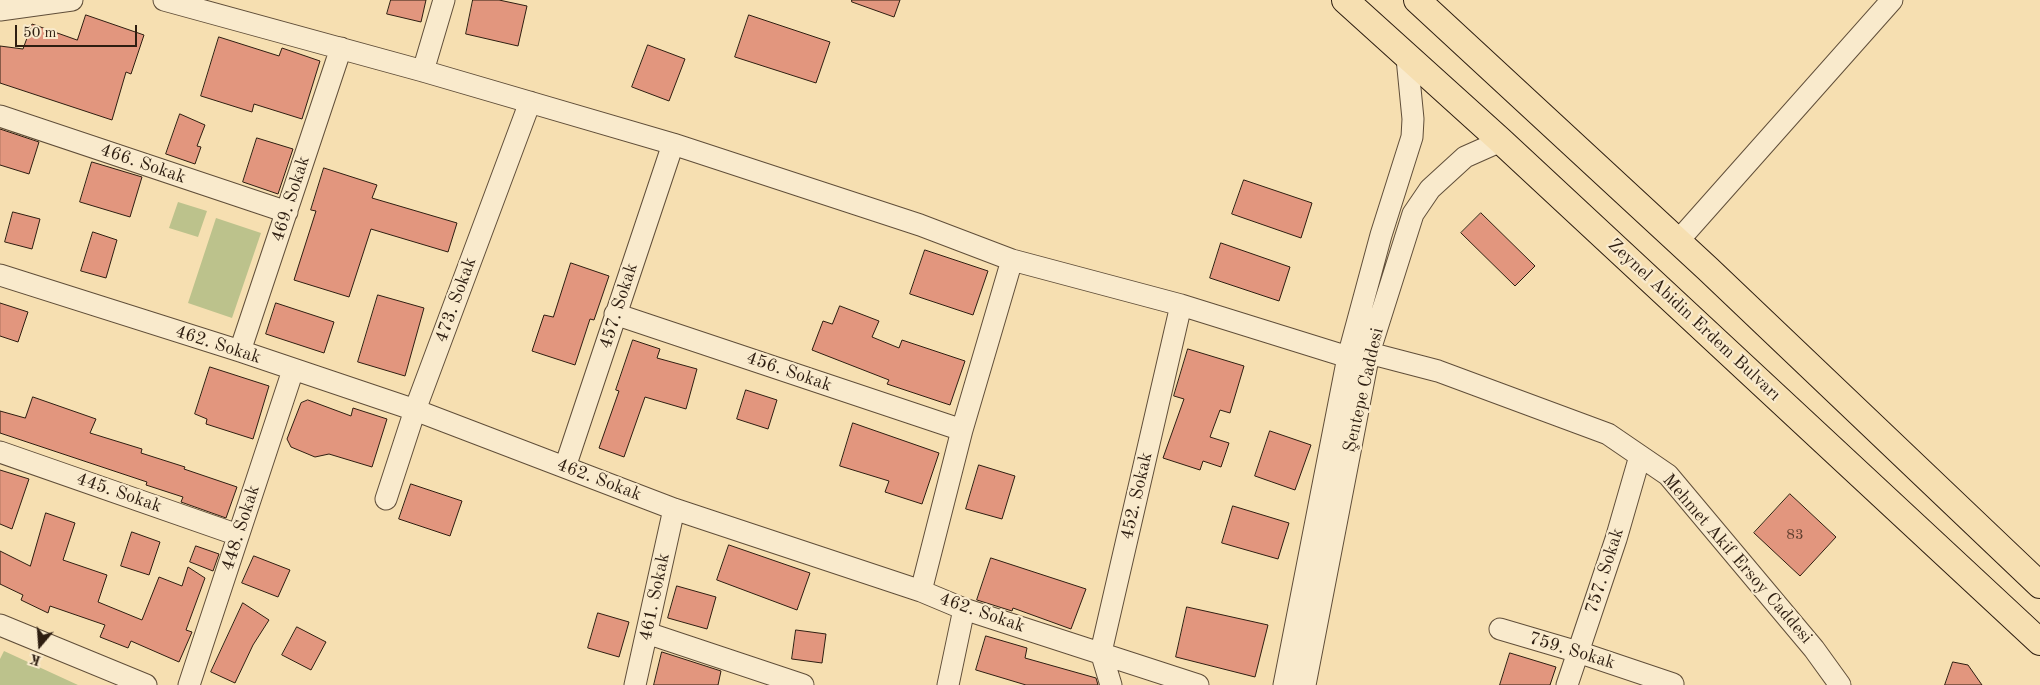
<!DOCTYPE html>
<html>
<head>
<meta charset="utf-8">
<style>
  body { margin:0 }
  #map { position:relative; width:2040px; height:685px; overflow:hidden; background:#f6dfb1; font-family:"Old Standard TT",serif }
  canvas { display:block }
  .north { position:absolute; left:15px; top:620px; width:50px; height:50px; -webkit-text-stroke:4px #f9eacc; paint-order:stroke; rotate:198deg; font-size:14px; font-weight:700; line-height:20px; text-align:center; color:#2e1e11 }
  .north::after { content:''; display:block; margin:auto; width:18px; height:22px; background:#2e1e11; clip-path:polygon(50% 0,100% 100%,50% 72%,0 100%) }
  .scale { position:absolute; left:15px; top:25px; width:122px; height:22px; box-sizing:border-box; border:2px solid #2e1e11; border-top:0; padding-left:6px; font-size:15px; line-height:18px; white-space:nowrap; color:#2e1e11; -webkit-text-stroke:4px #f9eacc; paint-order:stroke }
</style>
</head>
<body>
<div id="map">
<canvas width="2040" height="685"></canvas>
<div class="north">K</div>
<div class="scale">50 m</div>
</div>
<script>
const g = document.querySelector('canvas').getContext('2d');
g.lineJoin = 'round';
function fillPath(path, color) { g.fillStyle = color; g.fill(path, 'evenodd'); }
function strokePath(path, color, width, dash) { g.strokeStyle = color; g.lineWidth = width; g.lineCap = dash ? 'butt' : 'round'; g.setLineDash(dash || []); g.stroke(path); }
function write(font, color, halo, rows, align = 'center') {
  g.font = font + ' "Old Standard TT",serif'; g.lineWidth = 4.5; g.setLineDash([]); g.textBaseline = 'middle'; g.strokeStyle = halo; g.fillStyle = color; for (const [text, x, y, turn = 0] of rows) {
    g.save(); g.translate(x, y); g.rotate((+turn || 0) * Math.PI / 180); g.textAlign = isNaN(turn) ? turn : align; if (halo) g.strokeText(text, 0, 0); g.fillText(text, 0, 0); g.restore();
  }
}
fillPath(new Path2D(`
  M 178,202 L 207,211 L 198,237 L 169,228 Z
  M 216,218 L 261,233 L 232,318 L 188,303 Z
  M 4,651 L 78,685 L 0,685 L 0,659 Z`), '#bcc28c');
const building = new Path2D(`
  M 391,0 L 426,0 L 421,22 L 387,14 Z
  M 473,0 L 499,0 L 527,6 L 518,46 L 466,34 Z
  M 852,0 L 900,0 L 894,17 L 852,2 Z
  M 86,15 L 144,35 L 131,74 L 126,72 L 112,120 L 0,83 L 0,46 L 23,49 L 32,24 L 77,40 Z
  M 749,15 L 830,42 L 816,83 L 735,57 Z
  M 219,37 L 279,56 L 282,48 L 320,61 L 302,119 L 254,104 L 252,112 L 201,96 Z
  M 648,45 L 685,59 L 669,101 L 632,87 Z
  M 180,114 L 205,125 L 197,146 L 201,147 L 195,164 L 166,154 Z
  M 0,129 L 39,142 L 29,174 L 0,165 Z
  M 257,138 L 293,149 L 278,194 L 243,182 Z
  M 92,162 L 142,177 L 130,217 L 80,202 Z
  M 324,168 L 377,185 L 372,198 L 457,223 L 448,252 L 371,229 L 349,297 L 294,280 L 316,211 L 311,210 Z
  M 1244,180 L 1312,203 L 1301,238 L 1232,214 Z
  M 13,212 L 40,219 L 32,249 L 5,242 Z
  M 1481,213 L 1535,266 L 1515,286 L 1461,233 Z
  M 93,232 L 117,240 L 106,278 L 81,271 Z
  M 1221,243 L 1290,267 L 1279,301 L 1210,278 Z
  M 925,250 L 988,271 L 973,315 L 910,294 Z
  M 571,263 L 609,276 L 594,320 L 590,319 L 575,365 L 532,351 L 544,315 L 553,317 Z
  M 378,295 L 424,308 L 405,376 L 358,362 Z
  M 0,303 L 28,312 L 18,342 L 0,336 Z
  M 276,303 L 334,322 L 324,353 L 266,334 Z
  M 840,306 L 879,321 L 872,337 L 899,348 L 902,340 L 965,361 L 950,405 L 887,384 L 889,380 L 812,350 L 823,321 L 832,324 Z
  M 633,340 L 660,349 L 657,358 L 697,369 L 686,409 L 645,397 L 624,457 L 599,448 L 619,391 L 616,390 Z
  M 1188,349 L 1244,366 L 1230,413 L 1220,410 L 1210,437 L 1229,443 L 1221,467 L 1203,461 L 1200,470 L 1163,458 L 1184,399 L 1174,396 Z
  M 210,367 L 269,386 L 253,439 L 206,424 L 207,419 L 195,414 Z
  M 746,390 L 777,400 L 768,429 L 737,419 Z
  M 33,397 L 96,419 L 90,433 L 142,449 L 141,453 L 185,467 L 184,469 L 237,487 L 226,518 L 181,502 L 183,497 L 146,485 L 147,482 L 0,433 L 0,411 L 25,418 Z
  M 308,400 L 351,416 L 353,408 L 387,419 L 372,467 L 329,454 L 315,457 L 291,447 L 287,439 L 301,403 Z
  M 853,423 L 939,453 L 922,504 L 885,492 L 889,481 L 840,466 Z
  M 1270,431 L 1311,445 L 1295,490 L 1255,476 Z
  M 979,465 L 1015,476 L 1002,519 L 966,509 Z
  M 0,470 L 29,479 L 12,529 L 0,524 Z
  M 411,484 L 462,501 L 450,536 L 399,519 Z
  M 1790,494 L 1836,537 L 1800,576 L 1754,533 Z
  M 1233,506 L 1289,523 L 1278,559 L 1222,543 Z
  M 46,513 L 75,523 L 63,560 L 107,575 L 98,602 L 142,620 L 159,577 L 182,586 L 188,567 L 205,578 L 186,630 L 192,632 L 179,662 L 131,641 L 128,648 L 100,637 L 105,625 L 50,606 L 48,613 L 21,600 L 23,595 L 0,584 L 0,551 L 30,566 Z
  M 132,532 L 160,542 L 149,575 L 121,566 Z
  M 729,545 L 810,573 L 797,610 L 717,580 Z
  M 196,546 L 219,554 L 213,571 L 190,562 Z
  M 254,556 L 290,570 L 278,597 L 242,583 Z
  M 991,558 L 1086,589 L 1071,629 L 1013,608 L 1012,611 L 977,600 Z
  M 677,586 L 716,597 L 707,629 L 668,618 Z
  M 243,603 L 269,620 L 253,645 L 235,683 L 211,672 Z
  M 1187,607 L 1268,625 L 1255,677 L 1176,657 Z
  M 598,613 L 629,622 L 619,657 L 588,648 Z
  M 297,627 L 326,642 L 311,670 L 282,655 Z
  M 796,630 L 826,634 L 822,663 L 792,659 Z
  M 986,636 L 1027,648 L 1025,658 L 1096,678 L 1098,685 L 1026,685 L 976,670 Z
  M 662,652 L 721,671 L 718,685 L 654,685 Z
  M 1510,653 L 1556,667 L 1550,685 L 1500,685 Z
  M 1953,662 L 1968,665 L 1982,685 L 1945,685 Z`);
fillPath(building, '#e2967e');
strokePath(building, '#2e1e11', 1);
const minor = new Path2D(`
  M 164,0 L 423,71 L 673,144 L 920,225 L 1012,260 L 1181,305 L 1348,357
  M 0,10 L 72,0
  M 423,71 L 444,0
  M 0,116 L 287,212
  M 1678,241 L 1892,0
  M 0,275 L 240,351 L 415,410 L 674,509 L 921,591 L 964,609 L 1198,685
  M 615,314 L 962,430
  M 240,351 L 341,48
  M 1369,353 L 1438,371 L 1608,434 L 1668,475 L 1814,649 L 1840,685
  M 0,452 L 238,535
  M 565,467 L 673,144
  M 386,499 L 415,410 L 530,102
  M 921,591 L 962,430 L 1012,260
  M 0,625 L 146,685
  M 1500,629 L 1578,652 L 1673,684
  M 647,633 L 803,685
  M 189,685 L 293,370
  M 635,685 L 674,509
  M 948,685 L 964,609
  M 1111,685 L 1101,652 L 1181,305
  M 1284,685 L 1348,357 L 1381,235 L 1412,137 L 1413,119 L 1407,58
  M 1305,685 L 1369,353 L 1413,214 L 1430,189 L 1465,157 L 1501,141
  M 1567,685 L 1616,539 L 1640,456`);
const major = new Path2D(`
  M 1345,0 L 1501,141 L 2040,642
  M 1417,0 L 1708,269 L 2040,585`);
strokePath(minor, '#604e39', 23);
strokePath(major, '#2e1e11', 28);
strokePath(minor, '#f9eacc', 21);
strokePath(major, '#f6dfb1', 26);
write('15px', '#5b3c2c', null, [
  ["83",1795,535]
]);
write('18px', '#2e1e11', '#f9eacc', [
  ["466. Sokak",143,164,19],
  ["469. Sokak",291,199,-72],
  ["473. Sokak",456,300,-70],
  ["457. Sokak",619,306,-72],
  ["Zeynel Abidin Erdem Bulvarı",1694,320,43],
  ["462. Sokak",218,345,18],
  ["456. Sokak",789,372,19],
  ["Şentepe Caddesi",1364,390,-77],
  ["462. Sokak",599,480,21],
  ["445. Sokak",119,493,19],
  ["452. Sokak",1137,496,-77],
  ["448. Sokak",241,528,-72],
  ["Mehmet Akif Ersoy Caddesi",1737,559,49],
  ["757. Sokak",1605,571,-72],
  ["461. Sokak",655,597,-78],
  ["462. Sokak",982,613,19],
  ["759. Sokak",1572,651,17]
]);
</script>
</body>
</html>
